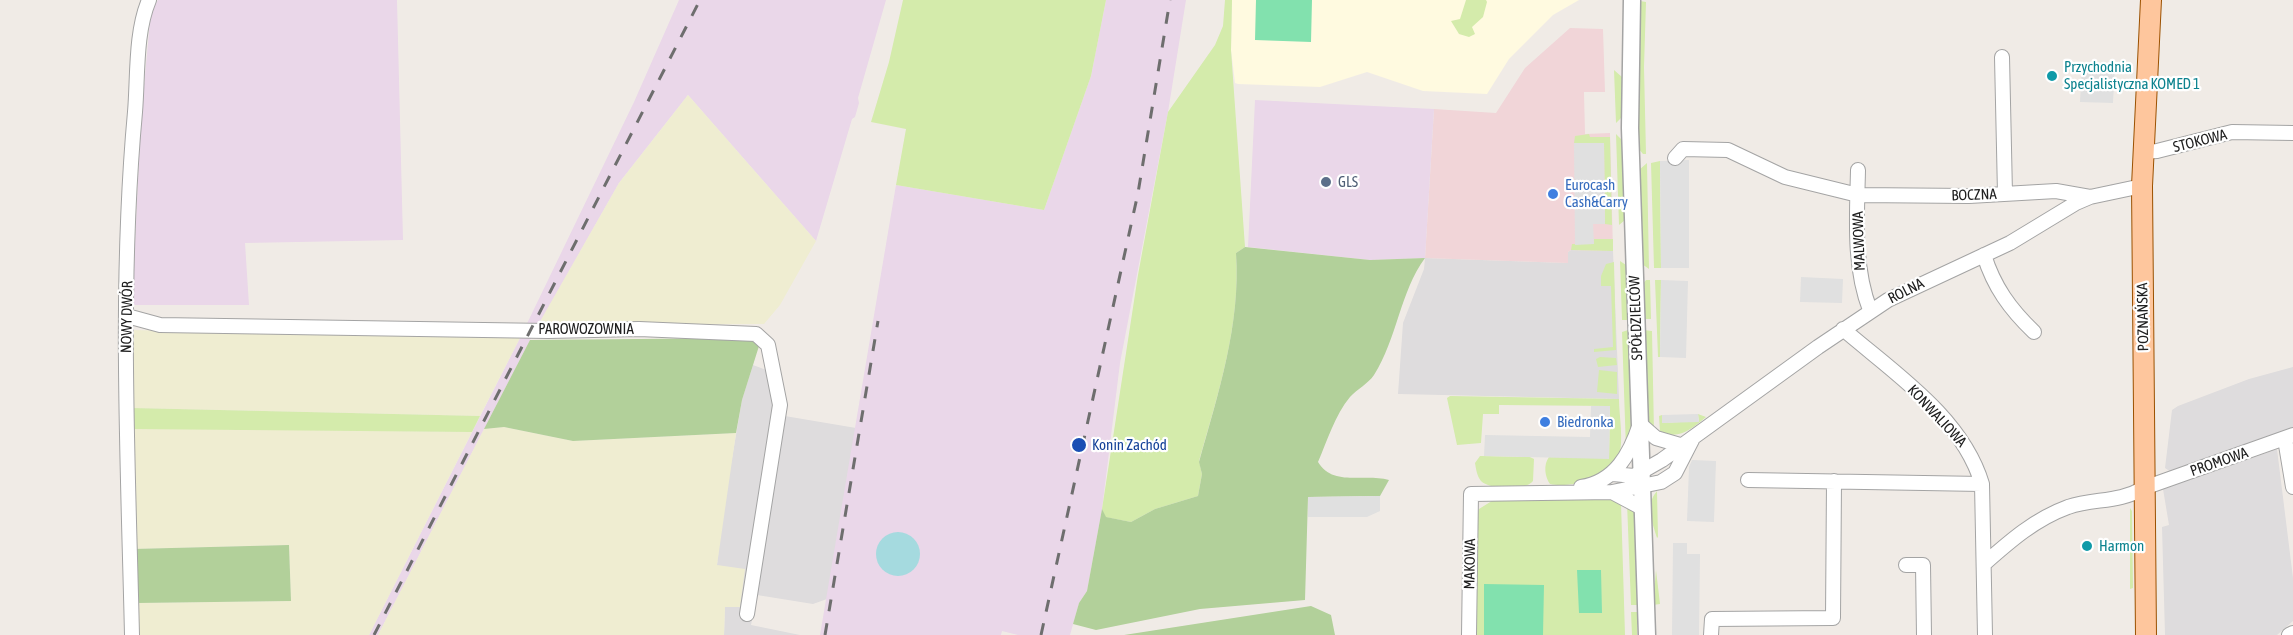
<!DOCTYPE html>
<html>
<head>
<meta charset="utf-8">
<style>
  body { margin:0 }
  canvas { display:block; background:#f0ebe6 }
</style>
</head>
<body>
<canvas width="2293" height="635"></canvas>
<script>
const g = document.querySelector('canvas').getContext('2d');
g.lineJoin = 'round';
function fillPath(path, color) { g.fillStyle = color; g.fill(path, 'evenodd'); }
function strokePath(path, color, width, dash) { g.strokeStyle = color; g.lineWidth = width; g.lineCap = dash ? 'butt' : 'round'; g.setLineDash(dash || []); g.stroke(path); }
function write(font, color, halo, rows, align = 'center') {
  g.font = font + ' "Asap Condensed",sans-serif'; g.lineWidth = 4.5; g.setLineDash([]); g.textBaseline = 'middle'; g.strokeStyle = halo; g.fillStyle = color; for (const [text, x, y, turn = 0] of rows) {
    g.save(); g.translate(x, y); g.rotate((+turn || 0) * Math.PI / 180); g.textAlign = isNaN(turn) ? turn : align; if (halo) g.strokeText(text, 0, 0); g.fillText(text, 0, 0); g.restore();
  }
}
fillPath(new Path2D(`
  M 1571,250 L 1613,251 L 1619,399 L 1398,394 L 1403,323 L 1424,269 L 1425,258 L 1567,263 L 1568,252 Z
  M 753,365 L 769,371 L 774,392 L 773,414 L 856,428 L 827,599 L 813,604 L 757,595 L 751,625 L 800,635 L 724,635 L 725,606 L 717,565 L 724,505 L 742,400 Z
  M 2293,367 L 2293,431 L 2171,472 L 2165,468 L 2172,410 L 2178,406 L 2249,379 Z
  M 2277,449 L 2293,578 L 2293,621 L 2277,635 L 2165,635 L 2162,527 L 2169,525 L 2163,489 Z`), '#dedcdd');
fillPath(new Path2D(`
  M 1570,28 L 1603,29 L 1605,92 L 1584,92 L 1585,134 L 1610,133 L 1613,251 L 1571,250 L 1568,252 L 1568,263 L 1425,258 L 1434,109 L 1496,113 L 1525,68 Z`), '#f1d5d8');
fillPath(new Path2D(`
  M 158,0 L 397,0 L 403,240 L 245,243 L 249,305 L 132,305 L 141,118 L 151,11 Z
  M 679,0 L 886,0 L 858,98 L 859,103 L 855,117 L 852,119 L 816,241 L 688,95 L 619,183 L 530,340 L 378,635 L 369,635 L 520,338 L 634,102 Z
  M 1106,0 L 1186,0 L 1168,112 L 1120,363 L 1102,509 L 1087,591 L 1079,603 L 1070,635 L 1018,635 L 1002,631 L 1001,635 L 820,635 L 896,185 L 1044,210 L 1091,76 Z
  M 1255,100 L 1434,109 L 1425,258 L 1370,260 L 1248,247 Z`), '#ead7e9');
fillPath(new Path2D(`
  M 1232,0 L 1579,0 L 1553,15 L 1509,59 L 1487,94 L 1423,91 L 1367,72 L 1320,87 L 1238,84 L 1235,83 L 1231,50 Z`), '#fffae0');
fillPath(new Path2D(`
  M 688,95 L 816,241 L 780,305 L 764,324 L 538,325 L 619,183 Z
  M 131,330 L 520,338 L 480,416 L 132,408 Z
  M 504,427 L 573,441 L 736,433 L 717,565 L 745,569 L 740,607 L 725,607 L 724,635 L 378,635 L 484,429 Z
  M 147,428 L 472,432 L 369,635 L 139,635 L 137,603 L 291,601 L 289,545 L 133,549 L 132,429 Z`), '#efedd1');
fillPath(new Path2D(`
  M 903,0 L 1106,0 L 1091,76 L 1044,210 L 896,185 L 906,129 L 871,122 L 889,62 Z
  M 1225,0 L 1232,0 L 1231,50 L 1245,247 L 1236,253 C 1241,324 1218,394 1199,461 L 1202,474 L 1198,496 L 1155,509 L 1131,522 L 1105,517 L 1102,509 L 1138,275 L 1168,112 L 1215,45 L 1223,26 Z
  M 1466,0 L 1486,0 L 1487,2 L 1483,17 L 1472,27 L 1475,34 L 1469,37 L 1459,34 L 1451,21 L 1460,19 Z
  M 1640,1 L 1646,2 L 1644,67 L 1646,154 L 1643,154 L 1638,148 Z
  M 1614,70 L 1622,77 L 1621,118 L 1616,123 Z
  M 1589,134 L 1590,137 L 1610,137 L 1612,225 L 1605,224 L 1604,143 L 1574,143 L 1575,136 Z
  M 1616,134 L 1623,141 L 1625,220 L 1619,225 Z
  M 1660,161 L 1661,268 L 1654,268 L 1651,163 Z
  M 1647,163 L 1649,269 L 1642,264 L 1639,170 Z
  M 1594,239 L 1613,239 L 1613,251 L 1571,250 L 1572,244 L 1593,244 Z
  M 1620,261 L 1626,265 L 1628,320 L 1622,320 Z
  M 1614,262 L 1616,350 L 1594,352 L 1594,349 L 1613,347 L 1611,286 L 1601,286 L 1601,276 L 1606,264 Z
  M 1646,280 L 1650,280 L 1651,319 L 1644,319 L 1643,284 Z
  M 1655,280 L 1661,280 L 1660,357 L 1658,357 Z
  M 1628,330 L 1631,431 L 1626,450 L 1622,332 Z
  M 1644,330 L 1652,331 L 1654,432 L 1647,423 Z
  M 1600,357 L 1616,358 L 1617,365 L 1598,367 L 1596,359 Z
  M 1599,370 L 1617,372 L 1617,394 L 1597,392 Z
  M 1450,396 L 1619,399 C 1619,416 1624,440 1619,456 C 1613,477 1570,489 1550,484 C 1545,477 1543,465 1549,457 L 1609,458 L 1610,406 L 1499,405 L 1499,414 L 1483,414 L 1481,443 L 1457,445 L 1447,398 Z
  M 132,408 L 480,416 L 472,432 L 132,429 Z
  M 1698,414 L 1706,417 C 1691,429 1680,440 1660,432 L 1659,416 L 1662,415 L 1662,423 L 1699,421 Z
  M 1480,456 L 1530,457 L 1534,459 L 1533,481 C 1525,491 1490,490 1481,481 C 1477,476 1476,469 1475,463 Z
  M 1657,491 L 1658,537 L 1657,538 C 1652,521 1645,505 1657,491 Z
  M 1606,496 L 1621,503 L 1625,635 L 1475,635 L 1476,519 L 1479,509 L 1495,499 Z
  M 1627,503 L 1634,513 L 1638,605 L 1631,605 Z
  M 2130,508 L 2132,511 L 2133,588 L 2130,589 Z
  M 1656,570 L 1660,604 L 1653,605 Z
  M 1631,612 L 1638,612 L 1637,635 L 1632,635 Z`), '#d4ebab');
fillPath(new Path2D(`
  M 1245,247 L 1370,260 L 1425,258 C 1400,292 1397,339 1374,375 C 1368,384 1357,389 1350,397 C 1335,415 1327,441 1318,462 C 1333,487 1364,473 1389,480 L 1380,496 L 1308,497 L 1305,600 L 1200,609 L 1096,630 L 1073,624 L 1079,603 L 1087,591 L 1102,509 L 1106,517 L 1131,522 L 1155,509 L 1198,496 L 1202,474 L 1199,462 C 1218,394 1241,324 1236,253 Z
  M 748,338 L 759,346 L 742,400 L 736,433 L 573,441 L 504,427 L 484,429 L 530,340 Z
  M 289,545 L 291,601 L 137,603 L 133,549 Z
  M 1311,606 L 1331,615 L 1335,635 L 1124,635 Z`), '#b2d09a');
fillPath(new Path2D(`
  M 1256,0 L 1312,0 L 1311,42 L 1255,40 Z
  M 1577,570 L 1601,570 L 1602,613 L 1579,613 Z
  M 1484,584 L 1544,585 L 1543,635 L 1484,635 Z`), '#82e1ae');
fillPath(new Path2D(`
  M 2082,64 L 2115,65 L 2113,103 L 2080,102 Z
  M 1574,143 L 1604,143 L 1605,224 L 1593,224 L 1594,244 L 1575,245 Z
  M 1689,160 L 1689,268 L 1661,268 L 1660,161 Z
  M 1801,277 L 1843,279 L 1842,303 L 1800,302 Z
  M 1661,280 L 1688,281 L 1686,358 L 1660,357 Z
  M 1591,406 L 1610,406 L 1609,459 L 1484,456 L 1485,435 L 1590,437 Z
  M 1698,414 L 1699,422 L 1662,423 L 1662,415 Z
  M 1692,460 L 1716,461 L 1714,522 L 1687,521 L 1689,467 Z
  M 1380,496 L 1380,511 L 1367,517 L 1308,517 L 1308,497 Z
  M 1673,543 L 1687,543 L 1687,554 L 1700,554 L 1699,635 L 1672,635 Z`), '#e0e0e0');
fillPath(new Path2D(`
  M876 554a22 22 0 1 1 44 0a22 22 0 1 1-44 0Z`), '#a5dadf');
const minor = new Path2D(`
  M 2002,57 L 2005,194
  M 2143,152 L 2157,151 L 2232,132 L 2293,133
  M 1675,158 L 1683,149 L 1728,150 L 1785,177 L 1858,195 L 1969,196 L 2056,191 L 2090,197
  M 1858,170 C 1857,217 1853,266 1870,310
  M 1984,255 C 1994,287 2010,309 2034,332
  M 127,316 L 160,325 L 548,331 L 639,329 L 756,334 L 768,345 L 780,405 L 747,614
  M 1843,329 C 1894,373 1962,417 1982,484 L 1985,635
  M 2285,439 L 2293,487
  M 1613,474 L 1634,476 L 1662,460 L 1818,347 L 1888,300 L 2010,243 L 2076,203 L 2090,197 L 2142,186
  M 1748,480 L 1982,484
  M 1581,487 C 1615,482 1630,454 1640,424 L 1656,438 L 1680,445
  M 1612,492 L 1642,508
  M 1984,564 C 2010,541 2035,519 2068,507 C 2095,498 2118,503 2144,488 L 2293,435
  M 1906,565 L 1923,565 L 1924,635
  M 132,635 C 128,461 119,286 135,112 C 138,77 135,33 149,0
  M 1469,635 L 1471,494 L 1612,492 L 1661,482 L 1675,473 L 1692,440
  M 1711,635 L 1712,619 L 1833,618 L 1834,481
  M 2289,635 L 2293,633`);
const tertiary = new Path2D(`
  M 1632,0 L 1630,128 L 1647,635`);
const primary = new Path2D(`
  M 2146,635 L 2142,186 L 2151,0`);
strokePath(minor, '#a4a4a4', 16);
strokePath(tertiary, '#a4a4a4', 19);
strokePath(primary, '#9b5100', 22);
strokePath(minor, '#fff', 14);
strokePath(tertiary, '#fff', 16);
strokePath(primary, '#fec69d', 20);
strokePath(new Path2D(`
  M 374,635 L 700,0
  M 825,635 L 878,321
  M 1041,635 L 1138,193 L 1170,0`), '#6e6e6e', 3, [12, 12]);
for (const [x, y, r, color] of [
  [2052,76,6,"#0f9aa8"],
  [1326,182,6,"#5c6f8a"],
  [1553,194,6,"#3f7fe0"],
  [1545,422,6,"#3f7fe0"],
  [1079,445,8,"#1a4fb4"],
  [2087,546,6,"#0f9aa8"]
]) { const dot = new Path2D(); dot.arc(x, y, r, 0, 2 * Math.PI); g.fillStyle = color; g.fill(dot); strokePath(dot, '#fff', 2); }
write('15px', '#0d838f', '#fff', [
  ["Przychodnia",2064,67],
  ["Specjalistyczna KOMED 1",2064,84],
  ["Harmon",2099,546]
], 'left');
write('15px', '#202020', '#fff', [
  ["STOKOWA",2200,141,-14],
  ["BOCZNA",1974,195,-2],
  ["MALWOWA",1859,241,-92],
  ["ROLNA",1906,291,-27],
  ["NOWY DWÓR",127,317,-89],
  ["POZNAŃSKA",2143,317,-91],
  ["SPÓŁDZIELCÓW",1636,318,-92],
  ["PAROWOZOWNIA",586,329],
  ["KONWALIOWA",1937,416,47],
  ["PROMOWA",2219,462,-19],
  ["MAKOWA",1470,564,-89]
]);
write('15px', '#4e5e75', '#fff', [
  ["GLS",1338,182]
], 'left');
write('15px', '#366cbe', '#fff', [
  ["Eurocash",1565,185],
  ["Cash&Carry",1565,202],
  ["Biedronka",1557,422]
], 'left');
write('15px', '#164399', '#fff', [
  ["Konin Zachód",1092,445]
], 'left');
</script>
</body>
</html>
